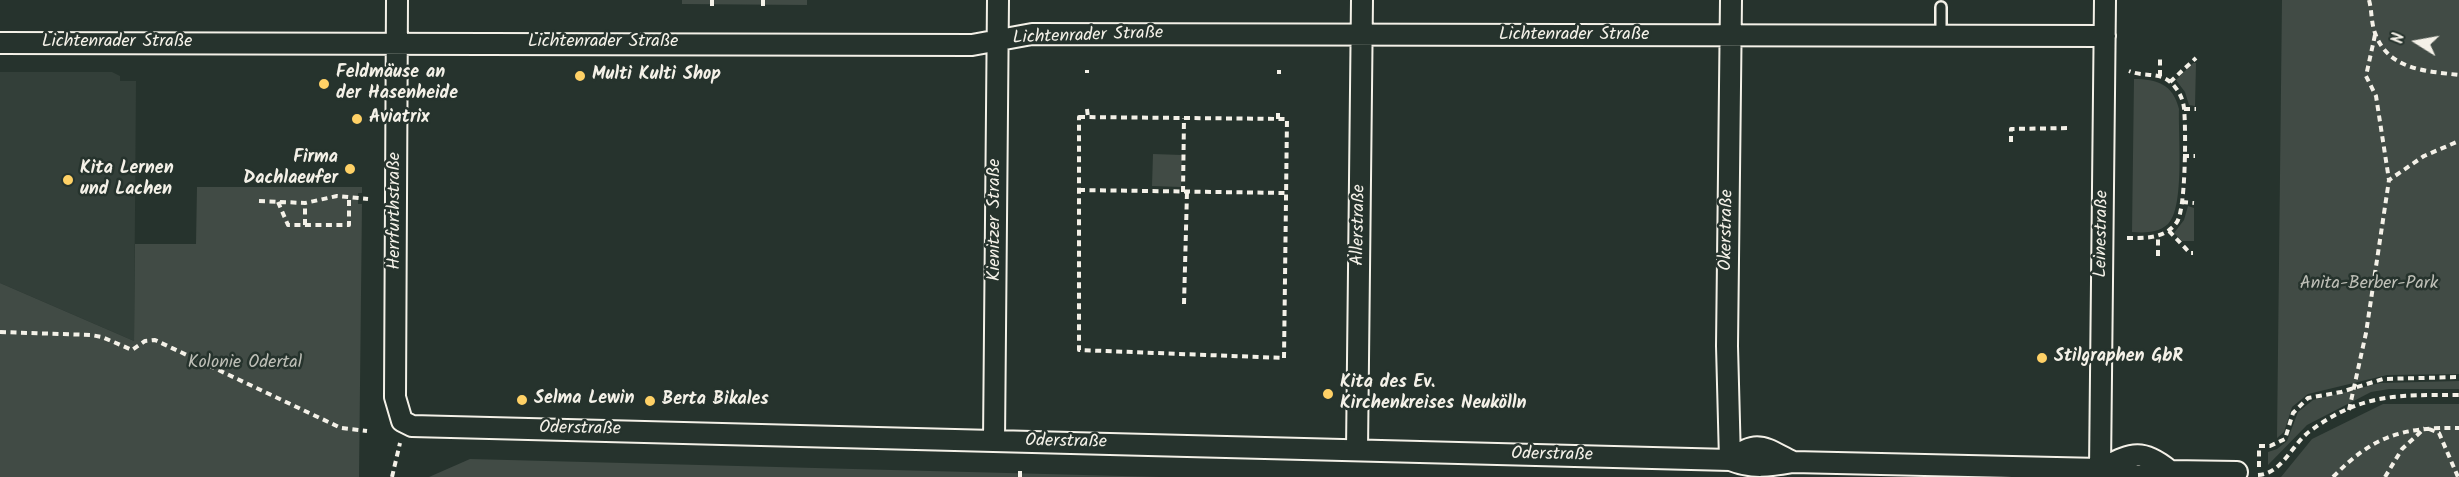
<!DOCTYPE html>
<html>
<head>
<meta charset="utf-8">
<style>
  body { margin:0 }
  #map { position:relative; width:2459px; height:477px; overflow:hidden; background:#26332d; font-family:Kalam,sans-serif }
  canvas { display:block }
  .north { position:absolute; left:2387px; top:12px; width:60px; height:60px; -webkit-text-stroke:4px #26332d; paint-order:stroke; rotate:281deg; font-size:16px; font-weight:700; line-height:24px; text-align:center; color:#f4f1e8 }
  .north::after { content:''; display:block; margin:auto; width:21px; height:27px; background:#f4f1e8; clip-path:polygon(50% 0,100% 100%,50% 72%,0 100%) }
</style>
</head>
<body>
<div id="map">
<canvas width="2459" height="477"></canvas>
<div class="north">N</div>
</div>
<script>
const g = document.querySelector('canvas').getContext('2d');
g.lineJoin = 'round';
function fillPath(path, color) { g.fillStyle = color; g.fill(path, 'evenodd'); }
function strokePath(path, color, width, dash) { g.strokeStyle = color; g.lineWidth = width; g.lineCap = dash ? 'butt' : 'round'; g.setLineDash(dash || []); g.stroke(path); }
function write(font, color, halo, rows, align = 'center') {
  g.font = font + ' Kalam,sans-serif'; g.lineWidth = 5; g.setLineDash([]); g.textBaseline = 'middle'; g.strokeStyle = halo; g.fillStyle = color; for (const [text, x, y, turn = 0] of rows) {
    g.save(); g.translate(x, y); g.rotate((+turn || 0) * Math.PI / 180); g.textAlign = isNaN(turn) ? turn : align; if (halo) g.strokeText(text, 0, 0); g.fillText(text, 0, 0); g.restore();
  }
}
fillPath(new Path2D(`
  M 0,72 L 112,72 L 120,76 L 120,81 L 136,81 L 134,341 L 0,283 Z`), '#333f39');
fillPath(new Path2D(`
  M 682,0 L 807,0 L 807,5 L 682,4 Z
  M 2282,0 L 2459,0 L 2459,374 L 2387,375 L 2308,394 L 2292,407 L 2284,432 L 2277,438 Z
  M 2193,63 L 2196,63 L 2195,106 L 2189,105 L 2185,92 L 2176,80 Z
  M 2134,79 C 2157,79 2173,84 2179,109 C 2178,134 2185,208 2168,224 C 2158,233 2145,233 2132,232 Z
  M 1153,154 L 1182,155 L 1181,187 L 1152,186 Z
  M 197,187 L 362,187 L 362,193 L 358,193 L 358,204 L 362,204 L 359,477 L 0,477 L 0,283 L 134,341 L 135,244 L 196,244 Z
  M 2188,206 L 2194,208 L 2194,241 L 2182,241 L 2174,233 L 2184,220 Z
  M 2459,381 L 2459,389 L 2389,389 L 2371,392 L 2307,425 L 2268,465 L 2268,452 L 2277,449 L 2287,441 L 2298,412 L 2313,400 L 2380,383 Z
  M 2383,404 L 2459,404 L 2459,477 L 2281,477 L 2312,439 Z
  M 470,459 L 1161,477 L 429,477 Z`), '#414b45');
const service = new Path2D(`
  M 1941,36 L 1941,7`);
const minor = new Path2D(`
  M 397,0 L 395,397 L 402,421 L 412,426 L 1730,460 C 1752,469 1770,466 1793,462 L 2100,469 L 2139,476 L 2170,471 L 2237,472
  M 0,43 L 972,45 L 1032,34 L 2105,36
  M 994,441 L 998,0
  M 1357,450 L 1362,0
  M 1730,460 L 1727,346 L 1731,0
  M 1730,460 C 1758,438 1764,448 1793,462
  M 2100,469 L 2105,0
  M 2100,469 C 2131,454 2141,447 2170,471`);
strokePath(service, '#f4f1e8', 14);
strokePath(minor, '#f4f1e8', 24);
strokePath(new Path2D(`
  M 712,0 L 712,10
  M 763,0 L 763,10
  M 2369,0 C 2372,11 2371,22 2375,33 C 2388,70 2426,71 2459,75
  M 2375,35 L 2366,76 L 2376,96 L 2389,180
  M 1087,70 L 1087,73
  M 1279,70 L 1279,74
  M 2160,76 L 2160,55
  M 2170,82 L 2196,58
  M 1087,109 L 1088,117
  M 2184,109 L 2196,109
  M 1079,117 L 1287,119 L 1284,358 L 1079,350 Z
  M 1278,119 L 1278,110
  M 2011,142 L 2011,129 L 2069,128
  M 2183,156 L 2195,156
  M 1079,190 L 1286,193
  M 1183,192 L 1184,118
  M 259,201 L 305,203 L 337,196 L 368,199
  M 278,202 L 288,225 L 349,225 L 349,197
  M 2182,202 L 2194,203
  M 305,225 L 305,203
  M 2169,231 L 2190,253 L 2193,253
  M 2127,238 C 2146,238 2165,239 2177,222 C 2186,208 2186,127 2184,108 C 2183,100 2180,93 2175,87 C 2162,70 2146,78 2129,71
  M 2158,256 L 2158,236
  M 1184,304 L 1187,192
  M 0,332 L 91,335 L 102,337 L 132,350 L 145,341 L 155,340 L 341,428 L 367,431
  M 2349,410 L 2366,333 L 2389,180 L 2424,156 L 2459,141
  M 2429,429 L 2439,433 L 2458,477
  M 2259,467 L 2259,446 L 2270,446 L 2285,439 L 2293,413 L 2308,398 L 2341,392 L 2383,379 L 2459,377
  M 2258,475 C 2282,474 2292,444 2310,431 C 2362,393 2398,395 2459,395
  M 392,477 L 400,443
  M 1020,477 L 1020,469
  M 2333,477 C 2373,436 2402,427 2459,428
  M 2385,477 L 2402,449 L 2425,428`), '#f4f1e8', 4, [6, 4.5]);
strokePath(service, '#26332d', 9);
strokePath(minor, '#26332d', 20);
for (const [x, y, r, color] of [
  [580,76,6,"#ffd166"],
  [324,84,6,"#ffd166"],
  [357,119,6,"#ffd166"],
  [350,169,6,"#ffd166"],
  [68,180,6,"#ffd166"],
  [2042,358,6,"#ffd166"],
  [1328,394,6,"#ffd166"],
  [522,400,6,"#ffd166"],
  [650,401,6,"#ffd166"]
]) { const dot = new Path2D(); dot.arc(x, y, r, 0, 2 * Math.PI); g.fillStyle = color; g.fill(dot); strokePath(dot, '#26332d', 2); }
write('18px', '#f4f1e8', '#26332d', [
  ["Lichtenrader Straße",1574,36],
  ["Lichtenrader Straße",1088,37,-2],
  ["Lichtenrader Straße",117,43],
  ["Lichtenrader Straße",603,43],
  ["Herrfurthstraße",396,211,-90],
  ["Kienitzer Straße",996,220,-90],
  ["Allerstraße",1360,225,-89],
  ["Okerstraße",1728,230,-89],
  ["Leinestraße",2103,234,-89],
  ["Oderstraße",580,430,1],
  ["Oderstraße",1066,443,1],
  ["Oderstraße",1552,456,1]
]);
write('bold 18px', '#f4f1e8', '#26332d', [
  ["Feldmäuse an",336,74],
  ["der Hasenheide",336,95],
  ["Multi Kulti Shop",592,76],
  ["Aviatrix",369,119],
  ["Firma",338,159,"right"],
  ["Dachlaeufer",338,180,"right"],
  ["Kita Lernen",80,170],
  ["und Lachen",80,191],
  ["Stilgraphen GbR",2054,358],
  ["Kita des Ev.",1340,384],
  ["Kirchenkreises Neukölln",1340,405],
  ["Selma Lewin",534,400],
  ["Berta Bikales",662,401]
], 'left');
write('18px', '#bebfb7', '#26332d', [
  ["Anita-Berber-Park",2369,285],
  ["Kolonie Odertal",245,364]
]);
</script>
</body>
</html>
